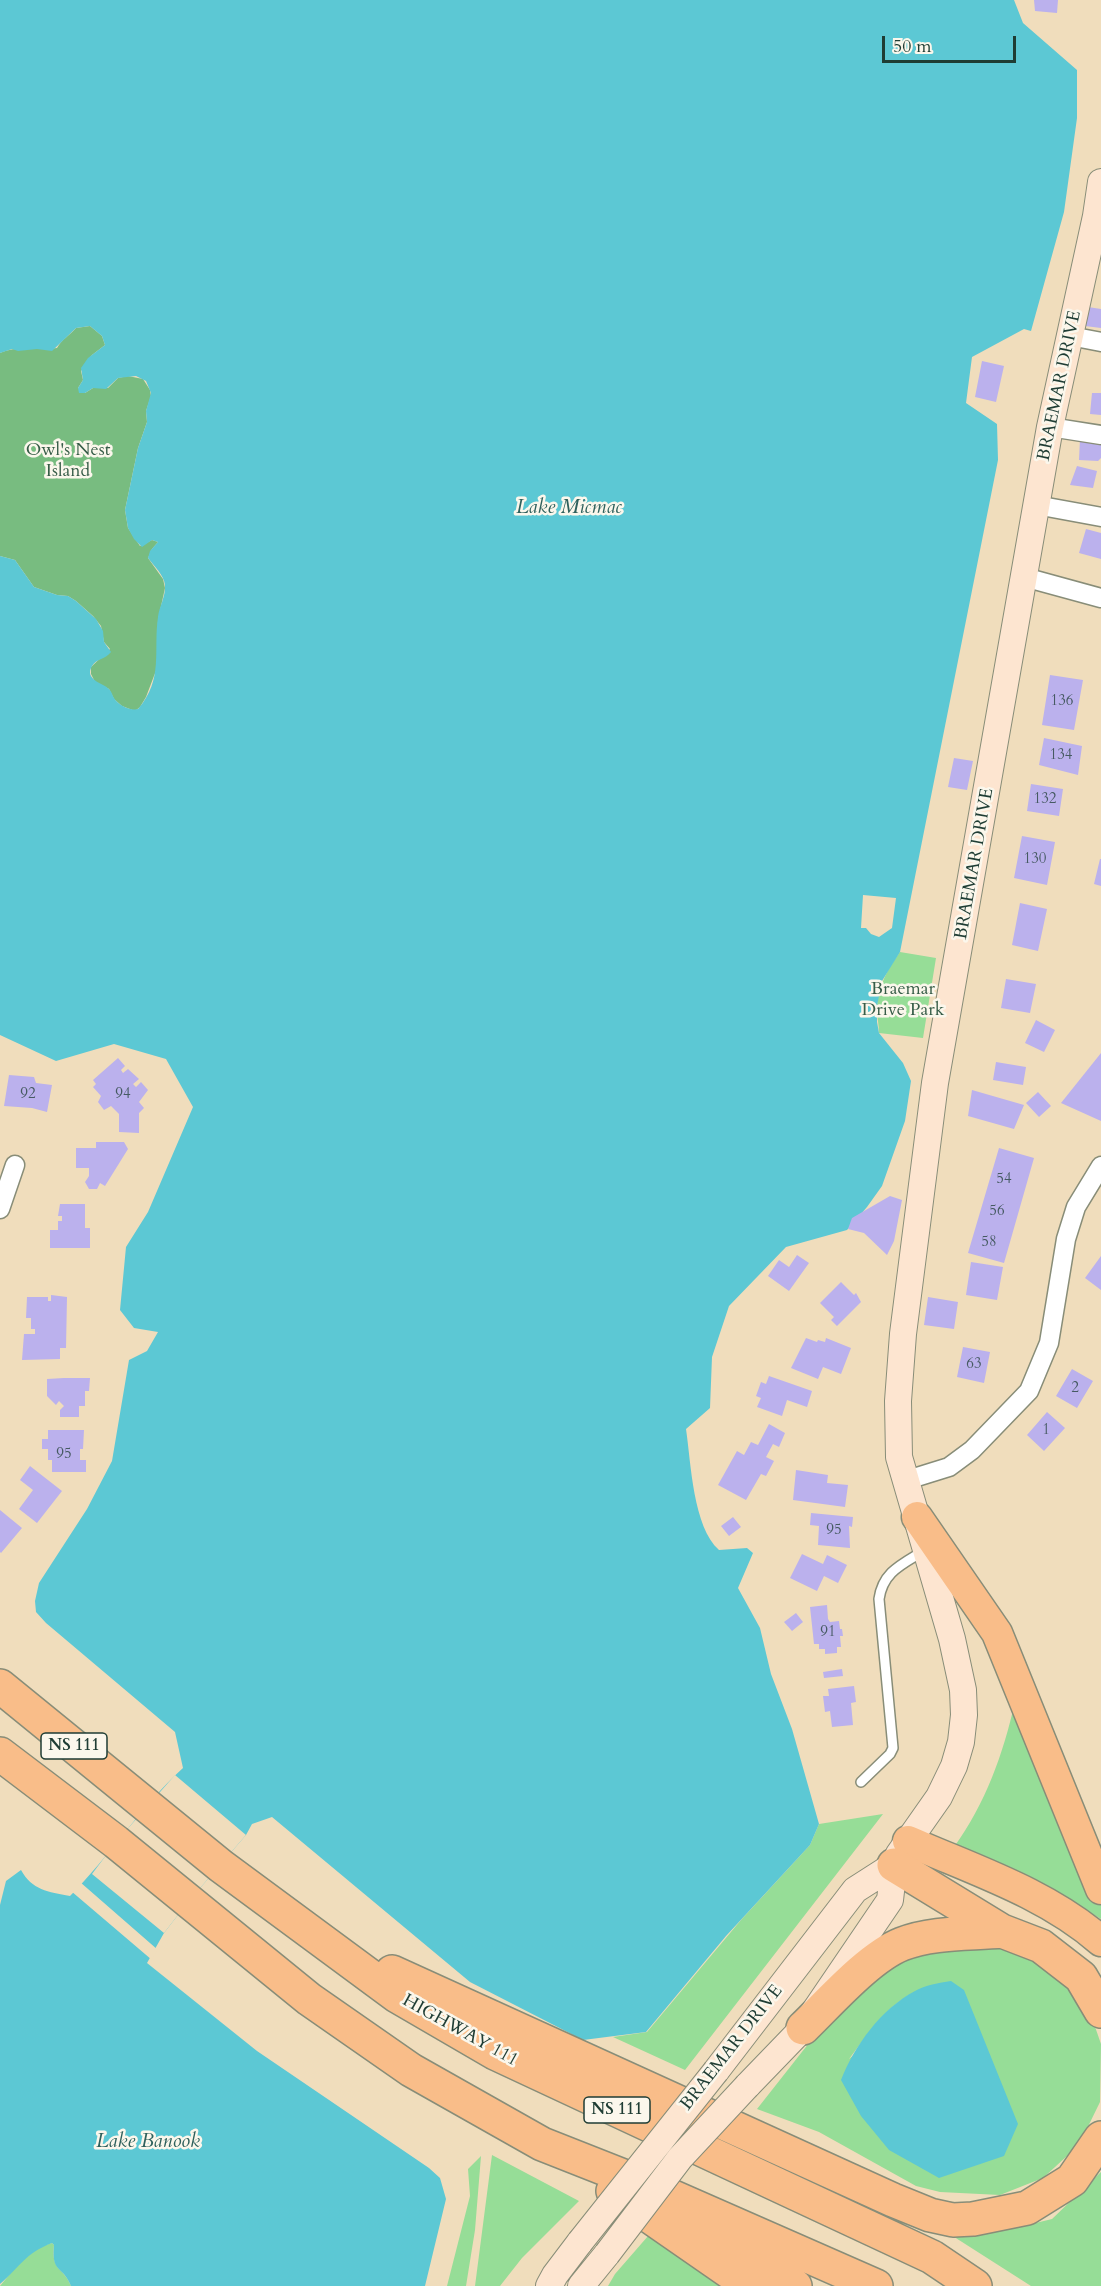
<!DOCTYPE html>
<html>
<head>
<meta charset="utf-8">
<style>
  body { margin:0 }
  #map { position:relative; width:1101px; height:2286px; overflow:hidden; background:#f0ddbc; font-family:Cardo,serif }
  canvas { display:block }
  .scale { position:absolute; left:882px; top:36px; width:134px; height:27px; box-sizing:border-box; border:3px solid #1f3d34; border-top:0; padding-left:8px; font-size:18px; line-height:21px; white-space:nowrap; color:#1f3d34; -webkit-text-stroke:4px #fbf7ec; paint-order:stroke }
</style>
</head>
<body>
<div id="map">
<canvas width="1101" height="2286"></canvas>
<div class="scale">50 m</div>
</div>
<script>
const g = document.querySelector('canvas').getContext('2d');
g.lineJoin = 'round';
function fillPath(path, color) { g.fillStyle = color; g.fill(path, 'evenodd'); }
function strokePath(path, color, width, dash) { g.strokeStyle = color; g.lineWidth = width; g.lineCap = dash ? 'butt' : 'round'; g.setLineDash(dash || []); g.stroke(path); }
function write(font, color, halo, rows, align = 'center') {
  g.font = font + ' Cardo,serif'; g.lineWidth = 5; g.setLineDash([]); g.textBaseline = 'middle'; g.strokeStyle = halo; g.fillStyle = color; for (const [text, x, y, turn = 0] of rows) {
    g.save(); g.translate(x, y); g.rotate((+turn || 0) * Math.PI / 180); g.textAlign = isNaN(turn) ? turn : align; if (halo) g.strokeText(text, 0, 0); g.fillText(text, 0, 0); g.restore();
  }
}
fillPath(new Path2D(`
  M 900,952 L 936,958 L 923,1038 L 879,1033 C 879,1025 877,1017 877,1009 C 877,988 888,968 900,952 Z
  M 1015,1702 L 1101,1882 L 1101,1919 L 1051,1889 L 954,1847 C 986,1803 1003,1754 1015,1702 Z
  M 883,1814 L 685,2070 L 613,2037 L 647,2032 L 741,1920 L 810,1845 L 819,1824 Z
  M 985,1930 L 1082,1989 L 1101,2044 L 1100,2102 L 1079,2145 L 1043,2178 L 1000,2195 L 940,2192 L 916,2186 L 819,2132 L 757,2109 L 820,2029 L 891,1950 ZM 934,1985 L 849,2059 C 875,2025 891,1997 934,1985 Z
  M 492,2155 L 579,2201 L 522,2258 L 500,2286 L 475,2286 Z
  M 481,2156 L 475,2230 L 466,2286 L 447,2286 L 470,2196 L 468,2169 Z
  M 1101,2172 L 1101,2286 L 1031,2286 L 937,2226 L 1007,2230 L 1052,2219 Z
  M 655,2228 L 739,2286 L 608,2286 L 615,2274 Z
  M 52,2243 L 54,2245 C 51,2272 63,2266 71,2286 L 0,2286 L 18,2264 L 36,2248 Z`), '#96dd97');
fillPath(new Path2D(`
  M 90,326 L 102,336 L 105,345 L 92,355 L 81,371 L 83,380 L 78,388 L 85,393 L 93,388 L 108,388 L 118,378 L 128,376 L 143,379 L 150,390 L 151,396 L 146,411 L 147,422 L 138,448 L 125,510 L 128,528 L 140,546 L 152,540 L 158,542 L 152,549 L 148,558 L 163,579 L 165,588 L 158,620 L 157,668 L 146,697 L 140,707 L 135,711 L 122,706 L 114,699 L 109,689 L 95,682 L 91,674 L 91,667 L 110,649 L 104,642 L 101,626 L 93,616 L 76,601 L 68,596 L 57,595 L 34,587 L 15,560 L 0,556 L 0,353 C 18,345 38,351 57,348 C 62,339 69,336 76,328 Z`), '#78bc80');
fillPath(new Path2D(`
  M 0,0 L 1014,0 L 1023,23 L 1077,70 L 1077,118 L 1064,212 L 1031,331 L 1024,329 L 972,357 L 966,403 L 997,424 L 998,460 L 900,952 L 882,981 L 877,1006 L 877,1022 L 879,1033 L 903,1063 L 911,1081 L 905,1121 L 882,1186 L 867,1207 L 847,1230 L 786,1247 L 729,1306 L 712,1357 L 710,1408 L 686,1429 C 691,1463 693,1527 719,1550 L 747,1548 L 753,1553 L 738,1588 L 760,1628 L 771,1674 L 792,1729 L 819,1824 L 810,1845 L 726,1936 L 646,2032 L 583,2040 L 470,1982 L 272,1817 L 252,1824 L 246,1835 L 188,1902 L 164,1933 L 147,1963 L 257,2051 L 429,2168 L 440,2178 L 446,2199 L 425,2286 L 71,2286 C 63,2265 51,2274 54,2245 L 52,2243 C 24,2254 21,2266 0,2284 L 0,1905 L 6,1881 L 21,1870 C 32,1890 48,1892 70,1896 C 110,1856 141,1806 183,1768 L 175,1732 L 46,1623 L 36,1612 L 35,1601 L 39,1583 L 87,1509 L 112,1461 L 129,1360 L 147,1351 L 158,1332 L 134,1328 L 120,1310 L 126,1247 L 148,1212 L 193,1107 L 166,1059 L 114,1044 L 56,1061 L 0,1035 L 0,556 L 15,560 L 34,587 L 57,595 L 68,596 L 76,601 L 96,619 L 103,631 L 104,642 L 111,652 C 106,659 96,659 92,666 C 84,680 103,683 109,689 C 112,692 112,695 114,698 C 118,705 130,711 138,709 C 164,679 153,651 158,617 C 159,607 166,596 165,585 C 164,575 154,566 148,558 L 150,551 L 158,542 L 152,540 L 142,547 L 134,539 L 128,528 L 125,510 L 138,448 L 147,422 L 146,411 L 151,393 L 146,381 L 136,376 L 118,378 L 106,389 L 93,388 L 85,393 L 79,393 L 78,388 L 83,380 L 81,368 L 88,358 L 105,345 L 102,336 L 90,326 L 76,328 L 52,351 L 37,349 L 18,351 L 12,349 L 0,353 Z
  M 951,1981 L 964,1990 L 1018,2124 L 1004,2156 L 939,2178 L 889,2150 L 861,2116 L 841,2080 C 855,2045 881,2009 915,1991 C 925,1985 939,1983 951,1981 Z`), '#5cc8d4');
fillPath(new Path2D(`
  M 863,895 L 896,898 L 892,928 L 879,937 L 871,934 L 866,928 L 861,928 Z
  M 175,1775 L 246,1835 L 188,1902 L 164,1933 L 92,1874 L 116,1842 Z
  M 80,1882 L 158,1950 L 152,1960 L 71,1891 Z`), '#f0ddbc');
fillPath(new Path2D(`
  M 1034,0 L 1058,0 L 1057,13 L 1035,11 Z
  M 1088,307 L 1101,309 L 1101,328 L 1085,326 Z
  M 982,361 L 1004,366 L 996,402 L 975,397 Z
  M 1092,393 L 1101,393 L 1101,415 L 1090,414 Z
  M 1080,439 L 1101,440 L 1101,458 L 1098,461 L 1079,460 Z
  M 1077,466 L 1097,471 L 1093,488 L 1070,485 Z
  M 1086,529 L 1101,533 L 1101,559 L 1079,553 Z
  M 1050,675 L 1083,680 L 1074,730 L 1042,725 Z
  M 1044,738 L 1082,746 L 1078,775 L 1039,765 Z
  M 954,758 L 973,761 L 967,790 L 948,787 Z
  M 1031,784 L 1063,789 L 1059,816 L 1027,811 Z
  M 1022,836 L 1055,842 L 1047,885 L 1014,878 Z
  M 1100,859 L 1101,859 L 1101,886 L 1094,884 Z
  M 1020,903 L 1047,909 L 1038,951 L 1012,945 Z
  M 1006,979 L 1036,984 L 1030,1013 L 1001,1008 Z
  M 1036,1020 L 1055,1030 L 1044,1052 L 1025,1043 Z
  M 1101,1053 L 1101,1121 L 1061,1103 Z
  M 118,1058 L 125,1066 L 121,1070 L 123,1073 L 128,1069 L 139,1079 L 133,1084 L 136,1087 L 141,1082 L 148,1090 L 139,1102 L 144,1108 L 139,1113 L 139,1133 L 119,1132 L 119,1114 L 111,1106 L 104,1110 L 98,1102 L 101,1096 L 93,1087 L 96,1084 L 93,1080 Z
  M 996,1062 L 1026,1067 L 1023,1085 L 993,1080 Z
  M 9,1075 L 34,1077 L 36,1083 L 52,1085 L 47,1112 L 32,1108 L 4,1106 Z
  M 972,1090 L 1024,1105 L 1014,1129 L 968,1116 Z
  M 1038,1092 L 1051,1106 L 1039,1117 L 1026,1103 Z
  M 96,1142 L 124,1142 L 128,1149 L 105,1186 L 100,1183 L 97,1189 L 89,1189 L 85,1182 L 89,1176 L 89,1168 L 76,1168 L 76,1148 L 96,1148 Z
  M 999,1148 L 1034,1158 L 1004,1263 L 968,1253 Z
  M 890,1196 L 902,1200 L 894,1241 L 887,1255 L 864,1233 L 848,1229 L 852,1218 Z
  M 60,1204 L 85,1204 L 85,1228 L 90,1228 L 90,1248 L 50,1248 L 50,1230 L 58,1230 L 58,1221 L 62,1221 L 62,1216 L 58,1216 Z
  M 797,1255 L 809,1263 L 789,1291 L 768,1276 L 779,1260 L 789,1267 Z
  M 1101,1256 L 1101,1290 L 1085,1278 Z
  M 971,1262 L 1003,1267 L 997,1300 L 966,1295 Z
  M 841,1282 L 854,1295 L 856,1293 L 861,1302 L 837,1326 L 831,1320 L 834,1317 L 820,1303 Z
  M 51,1295 L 67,1297 L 66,1348 L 60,1348 L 60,1359 L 22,1360 L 24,1334 L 35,1334 L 35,1329 L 31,1329 L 31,1318 L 26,1318 L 27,1297 L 48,1297 L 48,1301 L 51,1301 Z
  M 928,1297 L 958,1302 L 954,1329 L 924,1325 Z
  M 806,1338 L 817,1342 L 818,1340 L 825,1342 L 826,1338 L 851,1348 L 841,1374 L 823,1367 L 818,1379 L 791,1368 Z
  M 963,1347 L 990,1352 L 984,1383 L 957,1377 Z
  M 1072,1369 L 1093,1381 L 1077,1408 L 1056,1396 Z
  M 769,1376 L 812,1391 L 807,1407 L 787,1400 L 782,1416 L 757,1407 L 761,1398 L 756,1396 L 761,1382 L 766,1384 Z
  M 64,1378 L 90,1378 L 89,1391 L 85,1391 L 85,1406 L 79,1406 L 79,1417 L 60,1417 L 60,1410 L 64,1406 L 59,1401 L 56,1405 L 47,1396 L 47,1379 Z
  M 1047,1412 L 1065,1428 L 1044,1451 L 1027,1435 Z
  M 769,1424 L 785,1433 L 779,1447 L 773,1444 L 766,1457 L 774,1461 L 766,1476 L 761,1474 L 746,1500 L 718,1485 L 737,1451 L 744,1455 L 751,1442 L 758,1445 Z
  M 48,1430 L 84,1430 L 83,1449 L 80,1449 L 80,1460 L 86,1460 L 86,1472 L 52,1472 L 52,1460 L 48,1460 L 48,1449 L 42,1449 L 42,1439 L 48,1439 Z
  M 30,1466 L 62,1491 L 37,1523 L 19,1509 L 33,1490 L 20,1480 Z
  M 796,1470 L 828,1475 L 827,1483 L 848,1485 L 845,1507 L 793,1500 Z
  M 0,1510 L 22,1528 L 1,1553 L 0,1552 Z
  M 811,1513 L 853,1517 L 852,1527 L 849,1526 L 850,1548 L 818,1545 L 819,1526 L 810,1525 Z
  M 733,1517 L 741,1527 L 729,1536 L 721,1526 Z
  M 802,1554 L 823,1564 L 827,1555 L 847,1565 L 838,1583 L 824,1576 L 817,1591 L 790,1578 Z
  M 827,1605 L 828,1619 L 830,1622 L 839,1621 L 840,1629 L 842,1629 L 843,1636 L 840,1636 L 841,1647 L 837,1647 L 837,1653 L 825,1654 L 825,1649 L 819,1649 L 819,1644 L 814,1644 L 810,1607 Z
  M 796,1613 L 803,1622 L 792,1631 L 784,1622 Z
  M 842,1669 L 843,1676 L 824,1678 L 823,1672 Z
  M 854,1686 L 856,1702 L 851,1703 L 853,1725 L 832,1727 L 830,1711 L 825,1712 L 823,1696 L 829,1696 L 828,1689 Z`), '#bbb1ed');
const lane = new Path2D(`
  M 861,1782 L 890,1754 L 893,1748 L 879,1599 C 883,1571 903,1564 925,1550`);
const street = new Path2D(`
  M 1070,336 L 1101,342
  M 1050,427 L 1101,435
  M 1036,505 L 1101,517
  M 1024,577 L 1101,598
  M 0,1209 L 15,1165
  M 904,1481 L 949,1467 L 972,1450 L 1029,1391 L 1049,1343 L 1066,1239 L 1076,1207 L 1101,1166`);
const secondary = new Path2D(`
  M 716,2071 L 855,1890 L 894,1865
  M 747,2086 L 803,2028 L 890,1900 L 894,1865 L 899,1854 L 939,1797 L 954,1766 L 961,1742 L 964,1715 L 963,1690 L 952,1639 L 899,1457 L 898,1401 L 903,1334 L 935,1083 L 1050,427 L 1096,216 L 1101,182
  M 549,2286 L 555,2275 L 580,2242
  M 581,2286 L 607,2254`);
const primary = new Path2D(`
  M 917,1517 L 997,1633 L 1101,1889
  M 908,1841 C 974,1870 1046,1893 1101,1941`);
const highway = new Path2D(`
  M 0,1686 L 221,1866 L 397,1996 L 495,2053 L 932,2257 L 975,2286
  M 0,1754 L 116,1842 L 309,1999 L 411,2070 L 542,2144 L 646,2185 L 876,2286
  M 894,1865 L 1002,1931 L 1041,1946 L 1081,1977 L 1101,2011
  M 392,1972 L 893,2200 L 930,2215 L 953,2220 L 973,2219 L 1027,2208 L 1072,2180 L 1101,2138
  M 803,2028 C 829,2003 869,1957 902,1944 C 932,1932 970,1934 1002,1931
  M 613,2191 L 750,2286
  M 694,2225 L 795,2286`);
strokePath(lane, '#888d78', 12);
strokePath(street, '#888d78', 21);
strokePath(secondary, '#888d78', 28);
strokePath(primary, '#888d78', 33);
strokePath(highway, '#888d78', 36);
strokePath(lane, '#fff', 9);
strokePath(street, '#fff', 18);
strokePath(secondary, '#fde5d0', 26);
strokePath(primary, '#f9bd89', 30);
strokePath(highway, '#f9bd89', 33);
const secondaryBridge = new Path2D(`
  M 580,2242 L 716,2071
  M 607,2254 L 680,2158 L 747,2086`);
strokePath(secondaryBridge, '#888d78', 28, []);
strokePath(secondaryBridge, '#fde5d0', 26);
write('15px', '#465a62', null, [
  ["136",1062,702],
  ["134",1061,756],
  ["132",1045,800],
  ["130",1035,860],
  ["92",28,1095],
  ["94",123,1095],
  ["54",1004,1180],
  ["56",997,1212],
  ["58",989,1243],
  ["63",974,1365],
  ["2",1075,1389],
  ["1",1046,1431],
  ["95",64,1455],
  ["95",834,1531],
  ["91",828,1633]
]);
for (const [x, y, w] of [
  [74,1746,66],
  [617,2110,66]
]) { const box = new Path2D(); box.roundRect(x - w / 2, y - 13, w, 26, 4.5); g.fillStyle = '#fbf7ec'; g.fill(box); strokePath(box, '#1f3d34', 1.5); }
write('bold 16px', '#1f3d34', null, [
  ["NS 111",74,1746],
  ["NS 111",617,2110]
]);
write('18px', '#1f3d34', '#fbf7ec', [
  ["BRAEMAR DRIVE",1060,386,-78],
  ["BRAEMAR DRIVE",975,864,-80],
  ["HIGHWAY 111",460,2031,29],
  ["BRAEMAR DRIVE",732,2048,-52]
]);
write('18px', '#375d48', '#fbf7ec', [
  ["Owl's Nest",68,451],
  ["Island",68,472],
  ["Braemar",903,990],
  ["Drive Park",903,1011]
]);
write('italic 20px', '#2e605c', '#fbf7ec', [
  ["Lake Micmac",569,508],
  ["Lake Banook",148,2142]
]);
</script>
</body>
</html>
